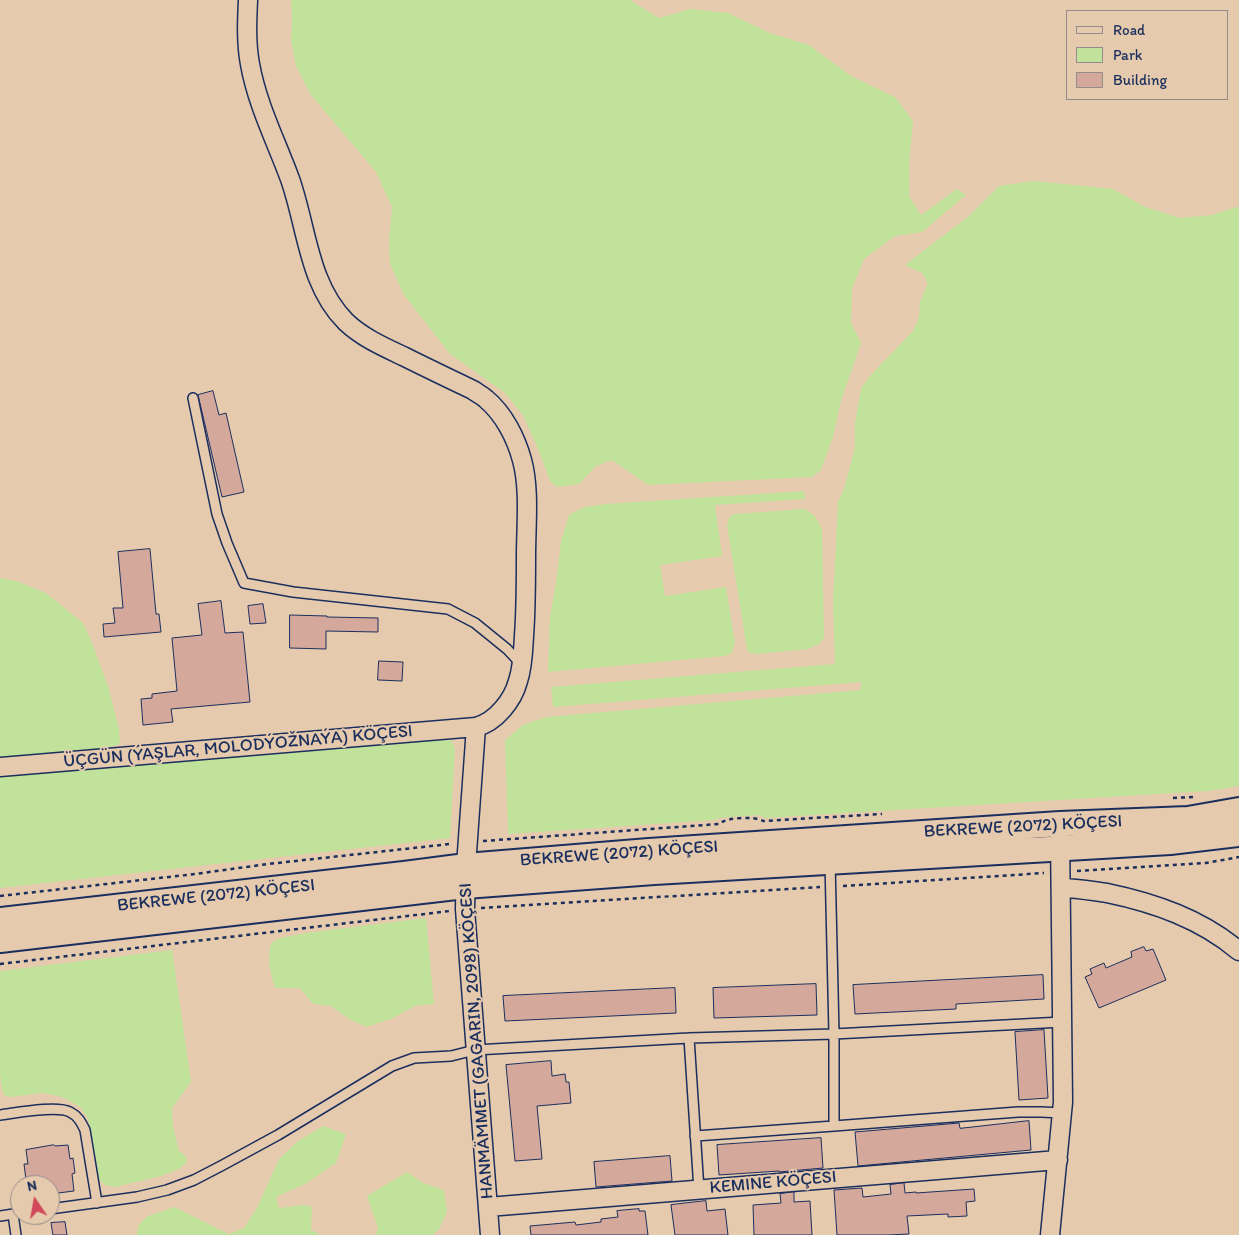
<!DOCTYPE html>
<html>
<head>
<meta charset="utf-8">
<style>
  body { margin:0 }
  #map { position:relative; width:1239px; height:1235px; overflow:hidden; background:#e6caad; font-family:Itim,sans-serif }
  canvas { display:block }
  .legend { position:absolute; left:1066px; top:10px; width:162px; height:90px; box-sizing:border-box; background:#e6caad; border:1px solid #958c8d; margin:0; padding:6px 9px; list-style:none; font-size:15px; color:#1b2f5e }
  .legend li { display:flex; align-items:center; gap:10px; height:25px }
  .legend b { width:25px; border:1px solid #958c8d }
  .north { position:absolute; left:10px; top:1175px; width:50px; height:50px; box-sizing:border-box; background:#e6caad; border:1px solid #958c8d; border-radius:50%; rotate:348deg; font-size:14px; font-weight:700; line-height:20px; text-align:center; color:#1b2f5e }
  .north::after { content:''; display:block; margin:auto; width:18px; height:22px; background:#d1495b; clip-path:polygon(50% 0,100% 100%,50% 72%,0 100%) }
</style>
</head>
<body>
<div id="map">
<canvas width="1239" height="1235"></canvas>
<ul class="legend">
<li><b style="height:6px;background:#e6caad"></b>Road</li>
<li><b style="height:14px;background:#c0e29b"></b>Park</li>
<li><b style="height:14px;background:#d4a89b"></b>Building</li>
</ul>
<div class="north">N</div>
</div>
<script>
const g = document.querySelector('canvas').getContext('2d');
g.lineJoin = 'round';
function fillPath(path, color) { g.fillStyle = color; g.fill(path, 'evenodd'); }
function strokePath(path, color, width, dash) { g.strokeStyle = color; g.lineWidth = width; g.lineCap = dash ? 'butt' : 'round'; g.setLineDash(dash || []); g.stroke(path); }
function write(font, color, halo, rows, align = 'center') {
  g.font = font + ' Itim,sans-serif'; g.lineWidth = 4; g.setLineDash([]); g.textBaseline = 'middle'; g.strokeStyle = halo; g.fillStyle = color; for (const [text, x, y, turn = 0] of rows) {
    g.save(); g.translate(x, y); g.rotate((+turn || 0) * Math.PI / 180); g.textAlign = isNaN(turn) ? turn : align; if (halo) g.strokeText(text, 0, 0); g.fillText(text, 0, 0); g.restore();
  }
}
fillPath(new Path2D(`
  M 291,0 L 630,0 L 659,18 L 690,9 L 728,13 L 770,33 L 809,45 L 851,76 L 895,97 L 913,121 L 909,163 L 909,196 L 921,215 L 957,189 L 966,195 L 922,232 L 895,236 L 864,259 L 852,289 L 851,323 L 861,343 L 841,401 L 833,437 L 821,470 L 812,477 L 648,485 L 612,460 L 596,466 L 579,484 L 557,487 L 550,481 L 538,449 L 523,415 L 505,393 L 450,354 L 404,295 L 390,264 L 389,241 L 392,207 L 376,172 L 311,95 L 296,66 L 291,41 L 292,17 Z
  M 1034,181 L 1113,189 L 1145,207 L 1180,218 L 1212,215 L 1236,207 L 1239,208 L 1239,786 L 1208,791 L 1141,795 L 765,818 L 758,815 L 719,818 L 714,820 L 508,834 L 505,740 L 523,725 L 546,717 L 861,690 L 861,682 L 553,707 L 551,687 L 835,664 L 833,603 L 838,502 L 844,489 L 855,447 L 855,423 L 861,388 L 870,376 L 913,331 L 919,318 L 920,302 L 928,283 L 922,273 L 905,265 L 969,216 L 999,186 Z
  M 804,491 L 805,499 L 715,505 L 722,556 L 660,565 L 665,596 L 726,587 L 735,643 L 732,653 L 725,656 L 548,672 L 550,616 L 556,583 L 561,541 L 569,515 L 584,507 L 606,504 Z
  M 804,509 C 815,514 817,518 822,530 L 824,638 L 819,644 L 808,649 L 758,654 L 751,653 L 747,650 L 727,525 L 729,518 L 734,514 Z
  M 0,578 L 19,582 L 46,593 L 83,623 L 91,640 L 108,686 L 119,729 L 120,744 L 107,748 L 0,759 Z
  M 447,733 L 455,748 L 450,838 L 0,888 L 0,774 Z
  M 426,918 L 434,1004 L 415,1006 L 391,1019 L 366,1027 L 349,1019 L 331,1006 L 313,1004 L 300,988 L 275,988 C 270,972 267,960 271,943 L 280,938 L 306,933 Z
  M 172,950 L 191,1082 L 172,1108 L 173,1127 L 179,1151 L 186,1156 L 187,1162 L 179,1169 L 161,1176 L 115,1187 L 105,1185 L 98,1179 L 90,1127 L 87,1117 L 80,1107 L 62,1097 L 42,1093 L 10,1097 L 5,1096 L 2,1090 L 0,1074 L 0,971 Z
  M 323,1126 L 346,1134 L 336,1163 L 305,1184 L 276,1197 L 279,1208 L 304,1205 L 312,1207 L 311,1230 L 321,1235 L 137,1235 L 138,1226 L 146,1217 L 174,1207 L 229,1234 L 244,1228 L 257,1208 L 279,1159 L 298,1141 Z
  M 407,1172 L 423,1183 L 444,1190 L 447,1212 L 439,1229 L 433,1235 L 376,1235 L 378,1228 L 367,1196 Z`), '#c0e29b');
const building = new Path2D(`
  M 213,391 L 219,415 L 226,413 L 244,492 L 222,497 L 198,395 Z
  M 150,549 L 156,614 L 159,614 L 161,632 L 104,637 L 103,624 L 115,623 L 113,608 L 123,608 L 118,552 Z
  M 221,601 L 225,633 L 243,632 L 250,702 L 171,709 L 173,722 L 143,725 L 141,699 L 152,698 L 152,694 L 177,691 L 172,638 L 202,635 L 198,604 Z
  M 263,604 L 266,623 L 250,624 L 248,606 Z
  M 290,615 L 327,616 L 327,617 L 378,618 L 378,632 L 326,631 L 326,649 L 290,648 Z
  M 379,661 L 403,662 L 402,681 L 378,680 Z
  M 1144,947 L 1146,951 L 1153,949 L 1166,980 L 1099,1008 L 1085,977 L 1092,974 L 1090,969 L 1104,963 L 1106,968 L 1132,957 L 1131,952 Z
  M 1043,975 L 1044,999 L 956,1004 L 956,1009 L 855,1014 L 853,985 Z
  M 816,984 L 817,1015 L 714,1018 L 713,988 Z
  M 675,988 L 676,1013 L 505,1021 L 503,996 Z
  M 1044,1030 L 1048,1098 L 1019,1100 L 1015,1032 Z
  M 551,1061 L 552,1076 L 565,1074 L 566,1082 L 569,1082 L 571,1103 L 537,1106 L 542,1159 L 515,1161 L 506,1065 Z
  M 1029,1121 L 1031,1150 L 858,1166 L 855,1132 L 959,1123 L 960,1128 Z
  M 821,1138 L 823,1168 L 779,1172 L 779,1171 L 719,1175 L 717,1145 Z
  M 54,1145 L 55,1146 L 68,1145 L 70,1159 L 73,1158 L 75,1173 L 72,1174 L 74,1191 L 50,1194 L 50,1185 L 30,1185 L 30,1179 L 26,1180 L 24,1164 L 28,1164 L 26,1150 Z
  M 670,1156 L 672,1181 L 596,1187 L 594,1162 Z
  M 904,1183 L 905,1193 L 916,1192 L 916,1193 L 974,1189 L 975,1201 L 966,1202 L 967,1216 L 948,1217 L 948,1214 L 907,1216 L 909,1234 L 888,1235 L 837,1235 L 834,1190 L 862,1188 L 863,1197 L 891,1194 L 890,1185 Z
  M 794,1192 L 794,1202 L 810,1201 L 812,1235 L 754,1235 L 753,1205 L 781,1203 L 780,1194 Z
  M 706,1201 L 707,1211 L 725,1209 L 728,1235 L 675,1235 L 671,1205 Z
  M 639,1209 L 639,1211 L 645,1211 L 648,1235 L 531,1235 L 530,1226 L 575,1222 L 576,1225 L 601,1222 L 601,1219 L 618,1217 L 617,1211 Z
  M 65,1222 L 67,1235 L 53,1235 L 51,1223 Z`);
fillPath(building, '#d4a89b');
strokePath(building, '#1b2f5e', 1);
const service = new Path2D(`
  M 193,398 L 217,514 L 227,543 L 244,583 L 293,592 L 448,609 L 475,623 L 507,649 L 521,664
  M 830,862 L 834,1034 L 834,1126 L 1018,1112 L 1041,1112 L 1062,1113
  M 689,1038 L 699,1190
  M 0,1115 C 16,1113 57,1105 70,1112 C 78,1116 81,1122 85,1130 L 97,1203
  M 695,1136 L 834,1126
  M 50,1209 L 137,1197 L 167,1190 L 194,1180 L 221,1166 L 278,1135 L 392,1066 L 414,1058 L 451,1056 L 475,1050 L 689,1038 L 834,1034 L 1062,1022
  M 13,1214 L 16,1235
  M 0,1216 L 20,1213`);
const minor = new Path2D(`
  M 476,727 L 466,866 L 465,909 L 490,1235
  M 0,767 L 476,727 C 496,722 513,700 518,681 C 523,666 523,651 524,636 C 526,609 526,582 526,556 C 526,525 530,489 522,460 C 516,438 504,414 486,399 C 482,395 477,393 473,390 C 450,379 427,368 405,357 C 384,347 363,338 346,322 C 308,284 307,227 290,179 C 276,141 257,104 250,64 C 246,43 247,21 248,0
  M 1061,888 C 1077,888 1092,891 1107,893 C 1155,903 1201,919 1239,951
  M 488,1207 L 1058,1160
  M 1050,1235 L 1063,1102 L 1060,836`);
const secondary = new Path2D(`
  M 0,920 L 404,874 L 466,866 L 649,851 L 1060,824 L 1188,819 L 1239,810
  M 0,940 L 465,886 L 654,872 L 1170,842 L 1239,834`);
strokePath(service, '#1b2f5e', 12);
strokePath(minor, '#1b2f5e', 21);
strokePath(secondary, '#1b2f5e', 28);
strokePath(new Path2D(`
  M 1173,798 L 1194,797
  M 483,841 L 719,824 C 727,817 754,816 763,821 L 882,814
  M 1077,871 L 1206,863 L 1239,857
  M 843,886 L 1044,873
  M 0,896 L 195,874 L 268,864 L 450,844
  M 481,908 L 820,887
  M 0,964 L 450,911`), '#1b2f5e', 2.5, [4, 4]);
strokePath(service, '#e6caad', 9);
strokePath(minor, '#e6caad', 18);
strokePath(secondary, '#e6caad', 24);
write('18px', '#1b2f5e', '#e6caad', [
  ["ÜÇGÜN (ÝAŞLAR, MOLODÝOŽNAÝA) KÖÇESI",238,747,-5],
  ["BEKREWE (2072) KÖÇESI",1023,827,-3],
  ["BEKREWE (2072) KÖÇESI",619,854,-4],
  ["BEKREWE (2072) KÖÇESI",216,896,-6],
  ["HANMÄMMET (GAGARIN, 2098) KÖÇESI",477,1041,-94],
  ["KEMINE KÖÇESI",773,1183,-5]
]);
</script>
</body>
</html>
